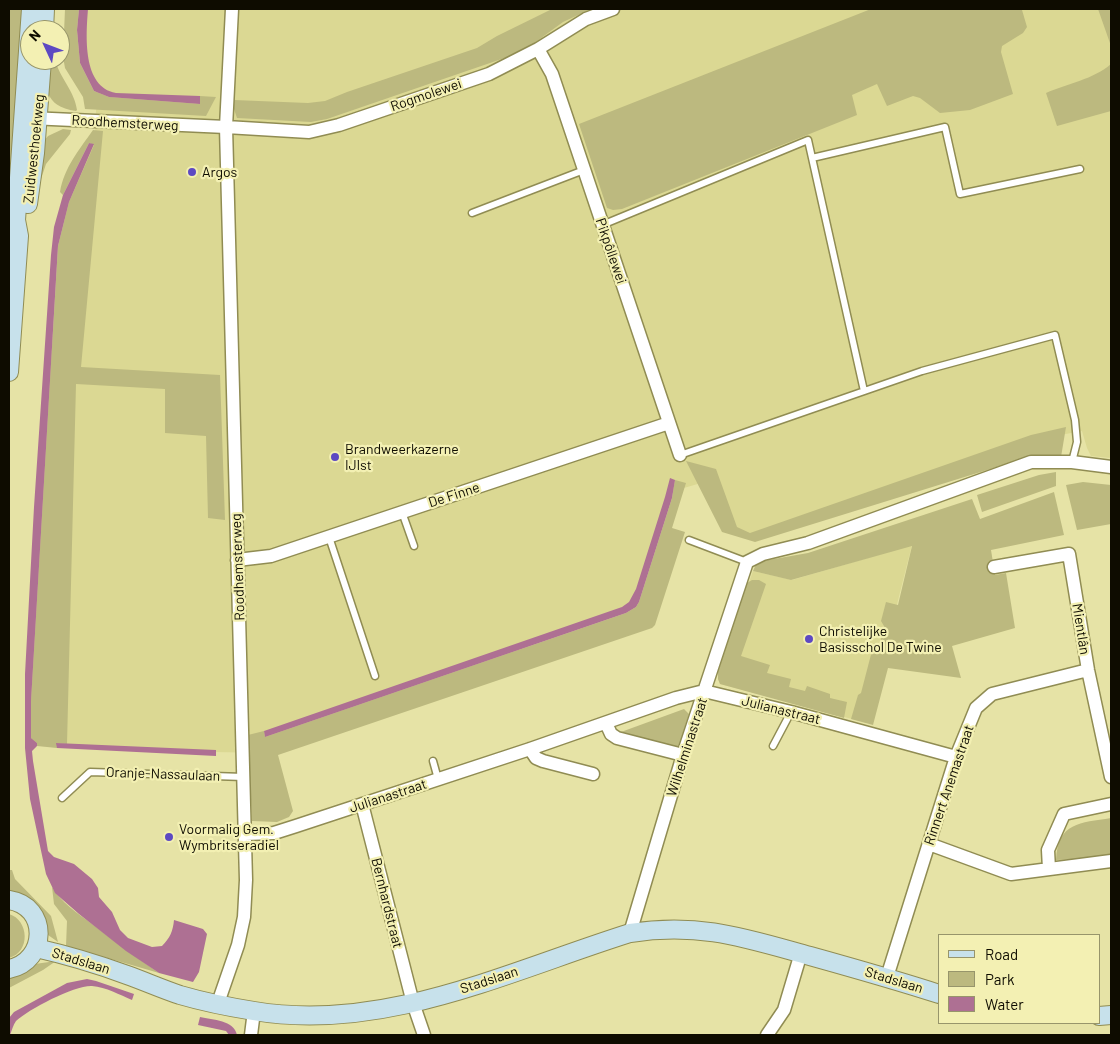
<!DOCTYPE html>
<html>
<head>
<meta charset="utf-8">
<style>
  body { margin:0 }
  #map { position:relative; width:1120px; height:1044px; overflow:hidden; background:#e6e3a6; font-family:Barlow,sans-serif }
  canvas { display:block }
  .frame { position:absolute; inset:0; border:10px solid #0e0c00; pointer-events:none }
  .legend { position:absolute; left:938px; top:934px; width:162px; height:90px; box-sizing:border-box; background:#f3f0b3; border:1px solid #97956b; margin:0; padding:6px 9px; list-style:none; font-size:15px; color:#0e0c00 }
  .legend li { display:flex; align-items:center; gap:10px; height:25px }
  .legend b { width:25px; border:1px solid #97956b }
  .north { position:absolute; left:20px; top:20px; width:50px; height:50px; box-sizing:border-box; background:#f3f0b3; border:1px solid #97956b; border-radius:50%; rotate:313deg; font-size:14px; font-weight:700; line-height:20px; text-align:center; color:#0e0c00 }
  .north::after { content:''; display:block; margin:auto; width:18px; height:22px; background:#5d49c2; clip-path:polygon(50% 0,100% 100%,50% 72%,0 100%) }
</style>
</head>
<body>
<div id="map">
<canvas width="1120" height="1044"></canvas>
<div class="frame"></div>
<ul class="legend">
<li><b style="height:6px;background:#c7e1eb"></b>Road</li>
<li><b style="height:14px;background:#bcb97f"></b>Park</li>
<li><b style="height:14px;background:#ae7093"></b>Water</li>
</ul>
<div class="north">N</div>
</div>
<script>
const g = document.querySelector('canvas').getContext('2d');
g.lineJoin = 'round';
function fillPath(path, color) { g.fillStyle = color; g.fill(path, 'evenodd'); }
function strokePath(path, color, width, dash) { g.strokeStyle = color; g.lineWidth = width; g.lineCap = dash ? 'butt' : 'round'; g.setLineDash(dash || []); g.stroke(path); }
function write(font, color, halo, rows, align = 'center') {
  g.font = font + ' Barlow,sans-serif'; g.lineWidth = 4.5; g.setLineDash([]); g.textBaseline = 'middle'; g.strokeStyle = halo; g.fillStyle = color; for (const [text, x, y, turn = 0] of rows) {
    g.save(); g.translate(x, y); g.rotate((+turn || 0) * Math.PI / 180); g.textAlign = isNaN(turn) ? turn : align; if (halo) g.strokeText(text, 0, 0); g.fillText(text, 0, 0); g.restore();
  }
}
fillPath(new Path2D(`
  M 82,9 L 1111,9 L 1111,458 L 1091,456 L 1087,448 L 1082,431 L 1055,436 L 755,538 L 728,529 L 708,481 L 670,492 L 633,603 L 270,753 L 213,752 L 28,744 L 40,463 L 67,195 L 95,135 L 97,88 L 85,64 Z
  M 912,545 L 867,723 L 720,684 L 718,679 L 718,672 L 753,571 L 792,580 Z`), '#dbd893');
fillPath(new Path2D(`
  M 9,9 L 25,9 L 9,260 Z
  M 65,9 L 79,9 L 77,30 L 80,63 L 94,91 L 109,97 L 200,104 L 200,96 L 216,97 L 206,116 L 85,109 L 83,97 L 65,68 L 63,57 Z
  M 552,9 L 591,9 L 563,22 L 522,52 L 327,119 L 311,122 L 237,118 L 234,109 L 234,100 L 308,103 L 325,101 L 347,92 L 477,48 L 497,36 Z
  M 871,9 L 1025,9 L 1022,10 L 1027,27 L 1023,33 L 1002,46 L 1001,52 L 1013,94 L 970,110 L 940,113 L 920,98 L 913,96 L 887,106 L 877,84 L 852,95 L 857,115 L 622,209 L 613,210 L 607,208 L 579,124 Z
  M 1098,9 L 1111,9 L 1111,46 Z
  M 45,60 L 55,60 C 60,78 75,92 77,110 L 76,111 C 43,106 46,87 45,60 Z
  M 1111,64 L 1111,111 L 1057,126 L 1046,93 C 1067,84 1094,79 1111,64 Z
  M 63,129 L 71,130 L 70,134 L 46,164 L 33,203 L 43,142 L 48,136 Z
  M 93,130 L 103,131 L 81,367 L 220,375 L 225,520 L 208,518 L 206,436 L 165,433 L 165,389 L 76,384 L 67,744 L 57,743 L 57,748 L 37,746 L 37,743 L 31,738 L 31,701 L 58,246 L 69,202 L 94,145 L 89,143 L 63,195 L 60,192 C 64,168 79,150 93,130 Z
  M 1066,427 L 1061,457 L 1029,457 L 755,542 L 722,532 L 686,461 L 716,469 L 737,527 L 750,533 L 1031,435 Z
  M 1056,472 L 1056,486 L 982,512 L 977,495 L 1039,475 Z
  M 675,480 L 686,483 L 672,528 L 685,532 L 655,625 L 652,628 L 278,755 L 293,811 L 289,817 L 277,822 L 252,821 L 248,735 L 264,731 L 265,737 L 626,613 L 636,607 L 639,602 L 672,498 Z
  M 1083,482 L 1111,485 L 1111,524 L 1077,530 L 1066,485 Z
  M 1054,492 L 1064,535 L 991,550 L 995,575 L 1006,573 L 1015,628 L 952,646 L 961,678 L 888,668 L 873,725 L 851,719 L 858,695 L 861,693 L 874,643 L 880,644 L 884,626 L 881,621 L 886,602 L 898,605 L 912,546 L 791,580 L 753,571 L 757,562 L 808,553 L 972,499 L 980,519 Z
  M 752,580 L 759,580 L 766,584 L 741,656 L 770,665 L 767,673 L 791,679 L 789,687 L 805,691 L 807,686 L 830,694 L 830,698 L 847,702 L 844,718 L 720,684 L 718,679 L 718,672 L 747,583 Z
  M 684,709 L 689,714 L 677,752 L 624,737 L 621,732 Z
  M 1111,818 L 1111,858 L 1056,860 C 1058,822 1080,823 1111,818 Z
  M 9,870 L 12,870 L 15,879 L 51,916 L 58,942 L 48,935 L 45,922 L 10,894 Z
  M 52,887 C 61,902 77,913 92,924 C 114,941 136,957 159,973 L 66,946 L 67,921 L 54,904 Z
  M 9,914 C 29,920 31,952 9,958 Z
  M 56,961 L 43,970 L 9,988 L 9,978 L 35,964 Z`), '#bcb97f');
fillPath(new Path2D(`
  M 79,9 L 88,9 C 86,35 82,87 116,93 L 200,96 L 200,104 L 109,97 L 94,91 L 80,63 L 77,30 Z
  M 89,143 L 94,144 L 69,202 L 58,246 L 31,701 L 31,738 L 37,743 L 37,746 L 32,751 L 33,761 L 48,851 L 54,857 L 74,864 L 92,879 L 98,888 L 99,897 L 112,912 L 120,930 L 128,938 L 152,947 L 162,946 C 170,938 173,931 174,920 L 203,929 L 207,934 L 199,972 L 193,982 L 159,973 L 126,951 L 79,914 L 55,893 L 46,874 L 30,799 L 25,748 L 25,674 L 34,507 L 51,255 L 54,227 L 63,195 Z
  M 670,478 L 675,480 L 672,498 L 639,602 L 636,607 L 626,613 L 265,737 L 264,731 L 622,607 L 629,602 L 636,589 L 665,497 Z
  M 56,743 L 216,750 L 216,756 L 57,748 Z
  M 87,979 L 96,981 L 134,994 L 132,1000 C 120,995 106,987 92,986 C 75,985 29,1009 16,1021 C 13,1025 12,1030 10,1035 L 9,1035 L 9,1018 L 14,1012 L 67,983 Z
  M 200,1017 C 213,1020 234,1020 237,1035 L 229,1035 L 226,1031 L 198,1025 Z`), '#ae7093');
const lane = new Path2D(`
  M 812,158 L 945,127 L 960,194 L 1080,169
  M 472,213 L 584,170
  M 602,225 L 808,140 L 864,391
  M 680,455 L 922,371 L 1055,335 L 1075,420 L 1077,442 L 1072,462
  M 402,512 L 414,546
  M 329,537 L 375,676
  M 689,540 L 747,562
  M 773,746 L 791,712
  M 433,761 L 438,779
  M 62,798 L 90,772 L 244,777`);
const street = new Path2D(`
  M 538,49 L 552,74 L 680,455
  M 30,118 L 226,127 L 232,9
  M 237,560 L 271,556 L 669,423
  M 994,567 L 1069,554 L 1088,670 L 1111,777
  M 606,723 L 611,734 L 617,738 L 683,755
  M 530,749 L 536,758 L 543,761 L 593,774
  M 362,804 L 413,1003 L 424,1035
  M 245,834 L 274,833 L 296,826 L 530,749 L 676,698 L 704,691 L 791,712 L 956,757
  M 929,844 L 1011,874 L 1111,861
  M 1049,869 L 1048,850 L 1064,814 L 1111,804
  M 630,933 L 683,755 L 747,562 L 763,554 L 808,543 L 1031,462 L 1072,462 L 1111,467
  M 887,977 L 956,757 L 976,708 L 992,694 L 1088,670
  M 218,1003 L 238,945 L 244,917 L 246,880 L 226,127 L 309,132 L 339,125 L 489,74 L 538,49 L 586,19 L 613,9
  M 251,1035 L 254,1011
  M 767,1035 L 784,1010 L 801,953`);
const secondary = new Path2D(`
  M 44,30 L 45,9
  M 28,204 L 35,153 L 42,60
  M 9,372 L 19,236 L 16,220 L 31,9
  M 9,900 C 49,906 48,961 9,969
  M 36,948 C 67,955 97,964 127,975 C 144,981 162,989 180,995 C 204,1002 229,1007 254,1011 C 384,1033 509,971 630,933 C 699,922 745,938 810,956 C 853,968 896,980 939,994
  M 1099,1016 L 1111,1015`);
strokePath(lane, '#908c53', 9);
strokePath(street, '#908c53', 15);
strokePath(secondary, '#908c53', 20);
strokePath(lane, '#fff', 6);
strokePath(street, '#fff', 12);
strokePath(secondary, '#c7e1eb', 18);
for (const [x, y, r, color] of [
  [192,172,5,"#5d49c2"],
  [335,457,5,"#5d49c2"],
  [809,639,5,"#5d49c2"],
  [169,837,5,"#5d49c2"]
]) { const dot = new Path2D(); dot.arc(x, y, r, 0, 2 * Math.PI); g.fillStyle = color; g.fill(dot); strokePath(dot, '#f3f0b3', 2); }
write('14px', '#0e0c00', '#f3f0b3', [
  ["Rogmolewei",426,95,-19],
  ["Roodhemsterweg",125,123,3],
  ["Zuidwesthoekweg",34,149,-84],
  ["Pikpôllewei",611,251,71],
  ["De Finne",454,495,-18],
  ["Roodhemsterweg",238,567,-92],
  ["Mientlân",1081,629,81],
  ["Julianastraat",781,710,14],
  ["Wilhelminastraat",687,747,-72],
  ["Oranje-Nassaulaan",163,774,2],
  ["Rinnert Anemastraat",949,785,-71],
  ["Julianastraat",388,796,-18],
  ["Bernhardstraat",387,903,76],
  ["Stadslaan",81,961,17],
  ["Stadslaan",489,980,-18],
  ["Stadslaan",894,980,17]
]);
write('14px', '#0e0c00', '#f3f0b3', [
  ["Argos",202,172],
  ["Brandweerkazerne",345,449],
  ["IJlst",345,465],
  ["Christelijke",819,631],
  ["Basisschol De Twine",819,647],
  ["Voormalig Gem.",179,829],
  ["Wymbritseradiel",179,845]
], 'left');
</script>
</body>
</html>
